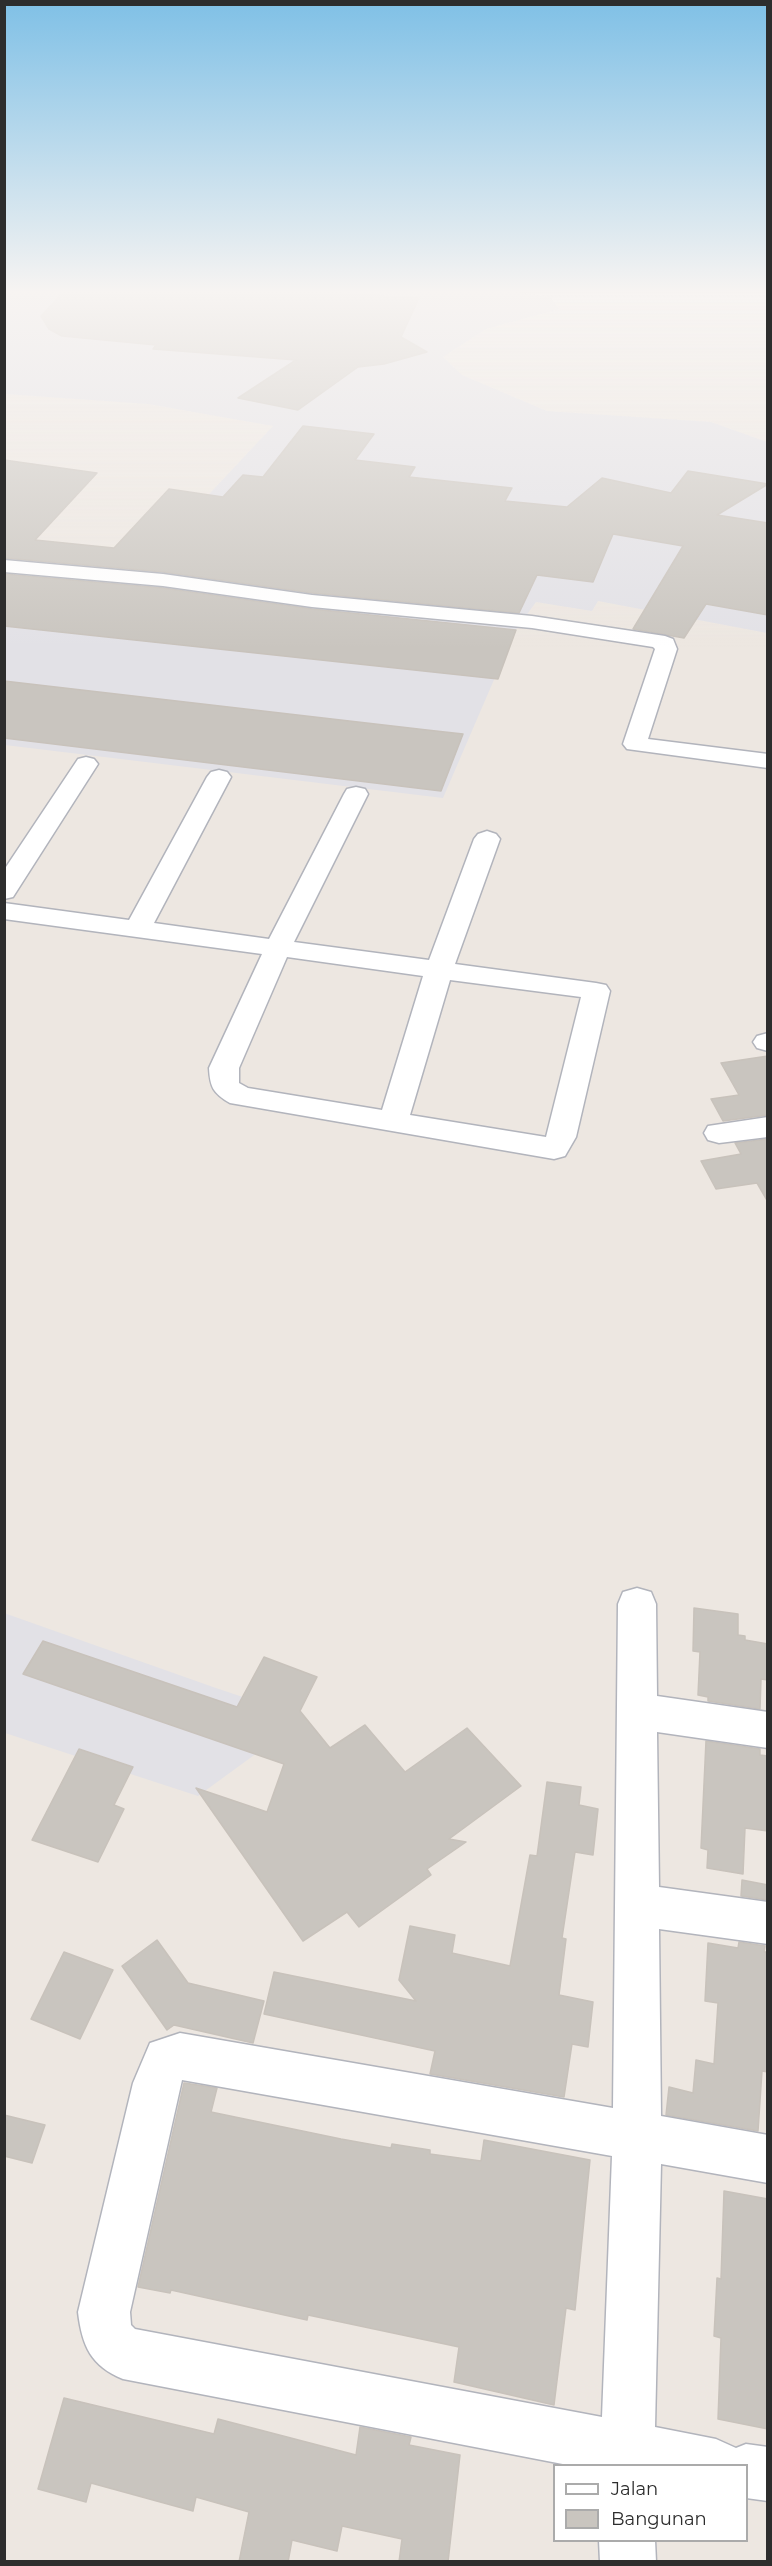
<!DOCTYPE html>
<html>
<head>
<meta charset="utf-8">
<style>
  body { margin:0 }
  #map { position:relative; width:772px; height:2566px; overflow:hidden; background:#ede7e1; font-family:Montserrat,sans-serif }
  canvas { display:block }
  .frame { position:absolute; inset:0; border:6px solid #2d2d2d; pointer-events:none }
  .legend { position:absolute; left:553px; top:2464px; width:195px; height:78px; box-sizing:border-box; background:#fff; border:2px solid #ababab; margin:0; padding:8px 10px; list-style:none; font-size:18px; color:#2d2d2d }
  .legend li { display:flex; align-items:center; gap:12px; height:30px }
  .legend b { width:30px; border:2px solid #ababab }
</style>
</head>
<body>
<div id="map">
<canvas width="772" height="2566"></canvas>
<div class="frame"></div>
<ul class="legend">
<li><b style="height:8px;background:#fff"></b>Jalan</li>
<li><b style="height:16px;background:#c9c5bf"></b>Bangunan</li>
</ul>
</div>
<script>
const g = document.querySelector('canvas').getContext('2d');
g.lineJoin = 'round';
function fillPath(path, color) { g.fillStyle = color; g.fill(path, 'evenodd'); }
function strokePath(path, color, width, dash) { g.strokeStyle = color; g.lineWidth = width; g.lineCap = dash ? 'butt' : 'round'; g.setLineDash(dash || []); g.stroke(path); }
fillPath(new Path2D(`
  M 5,290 L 502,290 L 550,297 L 560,309 L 486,329 L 443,357 L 462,375 L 547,411 L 711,422 L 767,442 L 767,633 L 598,601 L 592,611 L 536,602 L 515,631 L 443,798 L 5,745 L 5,576 L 122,587 L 273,426 L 148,404 L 5,394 Z
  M 4,1613 L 213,1687 L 305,1718 L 198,1796 L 5,1733 Z`), '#e2e1e6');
const building = new Path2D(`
  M 65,290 L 334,290 L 332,293 L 419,298 L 401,337 L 427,352 L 384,364 L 358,367 L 298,410 L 238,398 L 296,360 L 153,349 L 156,345 L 62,336 L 49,329 L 41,316 Z
  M 303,426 L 374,434 L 355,460 L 415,467 L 409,477 L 512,488 L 505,501 L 567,507 L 602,478 L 671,493 L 688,471 L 768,484 L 717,515 L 768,523 L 768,615 L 706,604 L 684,638 L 633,629 L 683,546 L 613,534 L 593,582 L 537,575 L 519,613 L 312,593 L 163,572 L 4,558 L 4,460 L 97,473 L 35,540 L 114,548 L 169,489 L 223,497 L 243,475 L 263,477 Z
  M 4,574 L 163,588 L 312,609 L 516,630 L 498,679 L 4,626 Z
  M 4,681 L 427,730 L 463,734 L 441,791 L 4,738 Z
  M 768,1056 L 768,1115 L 723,1121 L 711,1099 L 739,1095 L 721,1063 Z
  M 768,1139 L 768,1202 L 757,1183 L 716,1189 L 701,1161 L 741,1154 L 735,1143 Z
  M 694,1608 L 738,1614 L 738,1635 L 745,1636 L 745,1640 L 768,1644 L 768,1680 L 761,1679 L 760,1709 L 708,1701 L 708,1697 L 698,1695 L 700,1652 L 693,1651 Z
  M 43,1641 L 237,1707 L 264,1657 L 317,1677 L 300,1711 L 330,1748 L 365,1725 L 405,1772 L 467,1728 L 521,1786 L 449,1839 L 466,1842 L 427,1869 L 431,1875 L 359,1927 L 347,1912 L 303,1941 L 196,1788 L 267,1812 L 284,1764 L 23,1674 Z
  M 706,1741 L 760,1749 L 760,1755 L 768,1756 L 768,1831 L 745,1828 L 743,1874 L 707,1868 L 708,1850 L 701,1848 Z
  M 79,1749 L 133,1767 L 114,1805 L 124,1809 L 98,1862 L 32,1840 Z
  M 547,1782 L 581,1787 L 579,1805 L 598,1809 L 593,1855 L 575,1852 L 562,1938 L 566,1939 L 559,1995 L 593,2002 L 588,2047 L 572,2044 L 564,2097 L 430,2074 L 435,2051 L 264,2014 L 274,1972 L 416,2001 L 399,1980 L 410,1926 L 455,1935 L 452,1953 L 510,1966 L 530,1855 L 537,1856 Z
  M 742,1880 L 768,1885 L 768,1900 L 741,1896 Z
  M 157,1940 L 188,1983 L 264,2001 L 253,2043 L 174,2025 L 167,2030 L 122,1966 Z
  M 739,1942 L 765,1946 L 764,1952 L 768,1952 L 768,2072 L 762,2071 L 758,2131 L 666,2115 L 669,2087 L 693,2093 L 696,2060 L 714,2064 L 718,2003 L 705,2001 L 708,1943 L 738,1948 Z
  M 64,1952 L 113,1970 L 80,2039 L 31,2019 Z
  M 184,2083 L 217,2088 L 211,2112 L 341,2139 L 391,2148 L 392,2144 L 430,2150 L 430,2154 L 481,2161 L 484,2140 L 590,2160 L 575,2310 L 566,2308 L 554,2405 L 454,2382 L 459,2347 L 308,2315 L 307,2320 L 171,2290 L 170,2293 L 138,2287 Z
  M 4,2115 L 45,2125 L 32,2163 L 4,2156 Z
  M 724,2191 L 768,2199 L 768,2429 L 718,2419 L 721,2338 L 714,2336 L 717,2278 L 721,2279 Z
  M 64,2398 L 214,2434 L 218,2419 L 356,2455 L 360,2427 L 411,2437 L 409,2445 L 460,2455 L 448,2562 L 399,2562 L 402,2539 L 342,2526 L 337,2551 L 292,2540 L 288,2562 L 239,2562 L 249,2512 L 196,2497 L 193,2511 L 91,2483 L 86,2502 L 38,2489 Z`);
fillPath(building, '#c9c5bf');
strokePath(building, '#c8c2bb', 1.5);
const minor = new Path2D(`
  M 4,560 L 163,574 L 312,595 L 532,616 L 665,636 L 673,639 L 677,649 L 648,739 L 768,754 L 768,768 L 627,749 L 623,744 L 655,649 L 653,647 L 532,628 L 312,607 L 163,586 L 4,572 Z
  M 86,757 L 94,759 L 98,764 L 13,897 L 4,899 L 4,870 L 78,759 Z
  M 219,770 L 227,772 L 231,777 L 154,923 L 269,939 L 344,794 L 347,789 L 356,787 L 365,789 L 368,794 L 294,942 L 429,960 L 474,839 L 478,834 L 487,831 L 496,834 L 500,839 L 455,964 L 596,983 L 606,985 L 610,991 L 576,1137 L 565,1156 L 554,1159 L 230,1103 C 213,1093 210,1087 209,1068 L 262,954 L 4,919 L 4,903 L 129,920 L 207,777 L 211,772 ZM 287,957 L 423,976 L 382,1110 L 248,1088 L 239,1083 L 239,1068 ZM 450,980 L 581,997 L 546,1137 L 410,1115 Z
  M 768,1033 L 768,1051 L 757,1048 L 753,1042 L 757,1036 Z
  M 768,1117 L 768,1137 L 719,1143 L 708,1140 L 704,1133 L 708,1126 Z
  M 637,1588 L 651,1592 L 656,1604 L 657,1696 L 768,1712 L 768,1748 L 657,1732 L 659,1887 L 768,1902 L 768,1944 L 659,1929 L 661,2116 L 768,2135 L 768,2183 L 661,2164 L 655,2427 L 716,2439 L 736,2448 L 746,2444 L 768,2447 L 768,2501 L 746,2498 L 746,2466 L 573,2466 L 123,2379 C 91,2366 82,2346 78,2312 L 133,2083 L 150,2043 L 180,2033 L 613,2108 L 618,1604 L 623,1592 ZM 182,2080 L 612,2156 L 602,2417 L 135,2329 L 131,2325 L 130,2312 Z
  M 599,2540 L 655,2540 L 656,2562 L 600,2562 Z`);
strokePath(minor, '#b2b4bc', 3);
fillPath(minor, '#fff');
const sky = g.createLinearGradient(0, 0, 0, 649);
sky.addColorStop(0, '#7fc0e6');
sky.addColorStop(0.45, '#f7f4f2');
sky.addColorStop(1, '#f7f4f200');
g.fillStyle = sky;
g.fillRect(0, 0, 772, 649);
</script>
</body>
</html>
